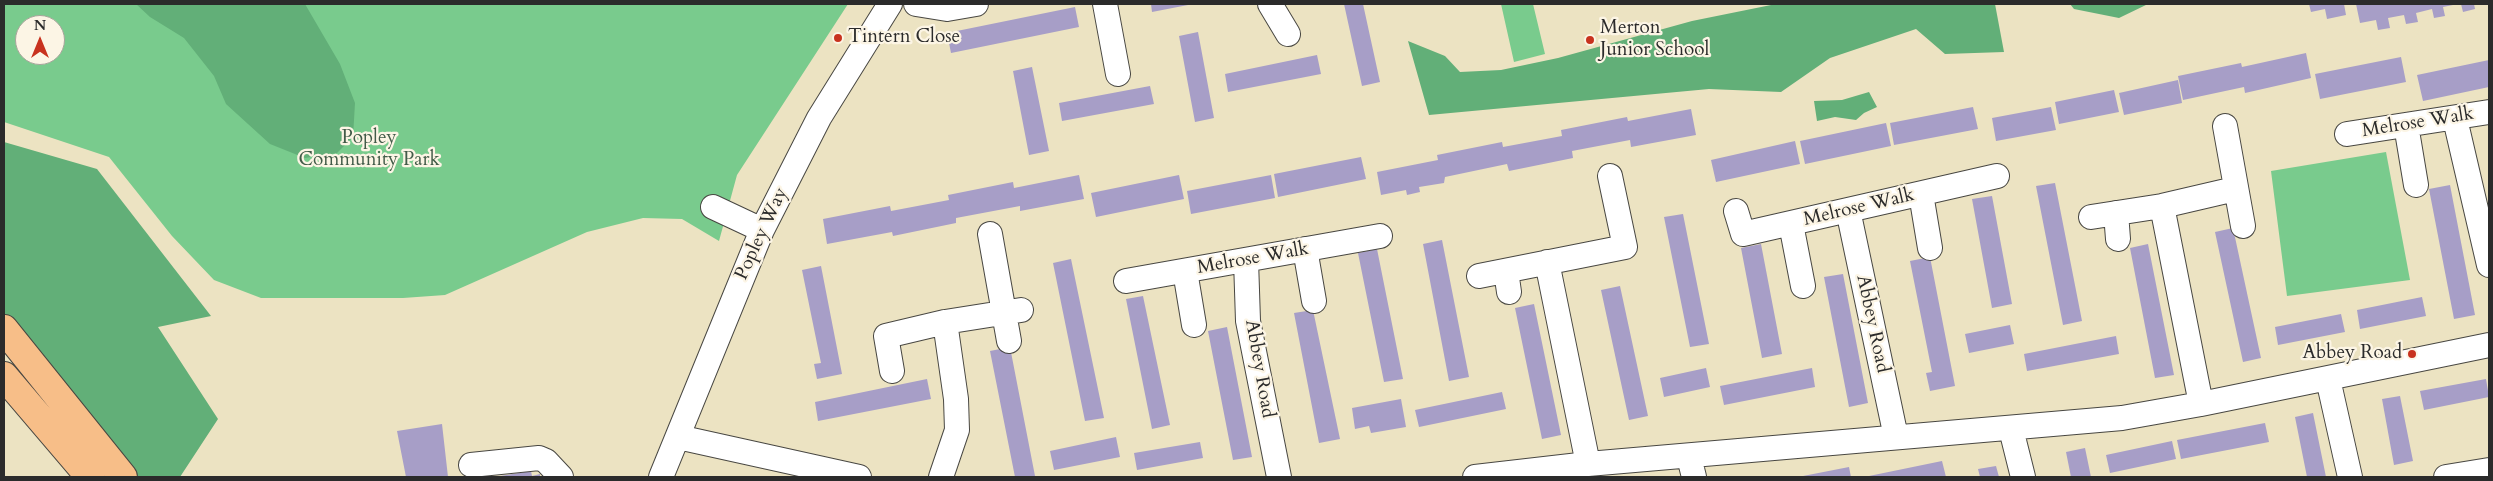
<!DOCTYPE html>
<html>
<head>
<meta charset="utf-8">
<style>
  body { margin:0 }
  #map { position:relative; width:2493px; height:481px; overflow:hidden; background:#ece3c2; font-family:Cardo,serif }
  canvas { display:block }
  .frame { position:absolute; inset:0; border:5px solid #2b2b2b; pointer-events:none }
  .north { position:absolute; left:15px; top:15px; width:50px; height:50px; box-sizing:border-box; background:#fcf5e5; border:1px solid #a8a49b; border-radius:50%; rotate:0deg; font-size:14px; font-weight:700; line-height:20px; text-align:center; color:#2b2b2b }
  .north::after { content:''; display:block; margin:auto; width:18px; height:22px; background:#c8321e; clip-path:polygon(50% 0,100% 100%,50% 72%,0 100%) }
</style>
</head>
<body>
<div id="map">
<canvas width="2493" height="481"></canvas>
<div class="frame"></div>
<div class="north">N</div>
</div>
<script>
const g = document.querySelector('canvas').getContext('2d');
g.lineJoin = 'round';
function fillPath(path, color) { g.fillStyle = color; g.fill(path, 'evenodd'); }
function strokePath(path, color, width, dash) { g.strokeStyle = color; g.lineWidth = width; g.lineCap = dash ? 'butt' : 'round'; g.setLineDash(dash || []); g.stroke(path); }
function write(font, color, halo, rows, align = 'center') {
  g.font = font + ' Cardo,serif'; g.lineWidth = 4.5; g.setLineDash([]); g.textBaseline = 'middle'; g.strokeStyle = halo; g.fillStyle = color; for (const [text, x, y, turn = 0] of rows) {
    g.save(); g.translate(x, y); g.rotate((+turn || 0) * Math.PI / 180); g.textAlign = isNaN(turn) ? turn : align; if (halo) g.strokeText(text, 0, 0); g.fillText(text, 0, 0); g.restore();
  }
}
fillPath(new Path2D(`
  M 4,4 L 848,4 L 737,175 L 719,241 L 682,219 L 643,218 L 587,232 L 445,295 L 403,298 L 261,298 L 214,280 L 172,236 L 109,157 L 4,122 ZM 25,25 L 55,25 L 55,55 L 25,55 Z
  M 1501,4 L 1533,4 L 1545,54 L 1514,62 Z
  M 2386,152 L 2410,280 L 2287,296 L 2271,171 Z`), '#79cb8d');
fillPath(new Path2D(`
  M 136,4 L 305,4 L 340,64 L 355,103 L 353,137 L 337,153 L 305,158 L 270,144 L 226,104 L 214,76 L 184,38 L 150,17 Z
  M 1776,4 L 1995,4 L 2004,52 L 1945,54 L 1916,29 L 1830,58 L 1781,92 L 1709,89 L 1429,115 L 1408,41 L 1445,56 L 1460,72 L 1501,70 L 1558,58 L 1692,21 Z
  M 2070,4 L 2148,4 L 2119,18 L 2074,9 Z
  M 1869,92 L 1877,107 L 1864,113 L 1856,120 L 1835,117 L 1817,121 L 1814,101 L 1842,100 Z
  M 4,142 L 97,169 L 211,316 L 158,327 L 218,419 L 180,477 L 137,477 L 4,313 Z`), '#62af78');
fillPath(new Path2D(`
  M 1151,4 L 1187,4 L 1188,5 L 1152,12 Z
  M 1344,4 L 1363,4 L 1380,82 L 1362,86 Z
  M 2309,4 L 2344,4 L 2346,15 L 2327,19 L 2325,9 L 2311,12 Z
  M 2356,4 L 2367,5 L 2453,5 L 2443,7 L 2445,16 L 2434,18 L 2432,9 L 2416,13 L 2418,22 L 2406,24 L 2404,15 L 2388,18 L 2390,28 L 2378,30 L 2376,20 L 2360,23 Z
  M 2461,4 L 2474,4 L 2475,9 L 2463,12 Z
  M 1075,7 L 1079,27 L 951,53 L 947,33 Z
  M 1198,32 L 1214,118 L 1195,122 L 1179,36 Z
  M 2306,53 L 2311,78 L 2245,93 L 2244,87 L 2183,100 L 2178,76 L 2241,63 L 2242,67 Z
  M 1317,55 L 1321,74 L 1228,92 L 1225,74 Z
  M 2401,57 L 2406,82 L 2320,99 L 2315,74 Z
  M 2489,60 L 2489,87 L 2423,101 L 2417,75 Z
  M 1032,67 L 1049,151 L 1029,155 L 1013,71 Z
  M 2178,80 L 2182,103 L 2124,115 L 2119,93 Z
  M 1150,86 L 1154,104 L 1062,121 L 1059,103 Z
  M 2114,90 L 2119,112 L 2059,124 L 2055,102 Z
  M 1973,107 L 1978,129 L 1894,145 L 1890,123 Z
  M 2051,107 L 2056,130 L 1996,141 L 1992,118 Z
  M 1691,109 L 1696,135 L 1631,147 L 1630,140 L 1572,151 L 1573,158 L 1509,171 L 1507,164 L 1445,177 L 1444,183 L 1419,187 L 1420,192 L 1407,195 L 1406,190 L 1381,195 L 1377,172 L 1438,160 L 1437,155 L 1502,142 L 1503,147 L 1562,136 L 1561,130 L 1627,117 L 1628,121 Z
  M 1886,123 L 1891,146 L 1805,164 L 1800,141 Z
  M 1795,141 L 1800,164 L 1716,182 L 1711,160 Z
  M 1361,157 L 1366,179 L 1278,197 L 1274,174 Z
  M 1079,175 L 1084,199 L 1020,211 L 1020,206 L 956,218 L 956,223 L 893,236 L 892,232 L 827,244 L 823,219 L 890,206 L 891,211 L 949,200 L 948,195 L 1013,182 L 1014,188 Z
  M 1179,175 L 1184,199 L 1096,217 L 1091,193 Z
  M 1271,175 L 1275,198 L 1191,214 L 1187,191 Z
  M 2055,183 L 2082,321 L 2063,325 L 2036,186 Z
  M 2450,185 L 2475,315 L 2454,319 L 2429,189 Z
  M 1992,196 L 2012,304 L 1992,308 L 1972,199 Z
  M 1683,214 L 1709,344 L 1690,347 L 1664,217 Z
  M 2233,228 L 2261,358 L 2243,362 L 2215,232 Z
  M 1442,240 L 1469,377 L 1449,381 L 1423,244 Z
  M 1761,244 L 1782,354 L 1762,358 L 1741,248 Z
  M 2148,244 L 2174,375 L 2155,378 L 2130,248 Z
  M 1377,249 L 1403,379 L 1384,382 L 1358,253 Z
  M 1930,257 L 1955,386 L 1930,391 L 1926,373 L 1932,372 L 1910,261 Z
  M 1071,259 L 1104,418 L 1085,421 L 1053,263 Z
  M 821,266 L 842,374 L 817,379 L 814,364 L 821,363 L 802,270 Z
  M 1843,274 L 1868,403 L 1849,407 L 1824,277 Z
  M 1620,286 L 1648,416 L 1629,420 L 1601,290 Z
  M 1143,296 L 1170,425 L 1152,429 L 1126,299 Z
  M 2422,297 L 2426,316 L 2360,329 L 2357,310 Z
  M 1534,304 L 1561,435 L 1542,439 L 1515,308 Z
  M 1313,310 L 1340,439 L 1319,443 L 1294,313 Z
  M 2341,314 L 2345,332 L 2278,345 L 2275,327 Z
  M 2010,325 L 2014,344 L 1969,353 L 1965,334 Z
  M 1227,327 L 1252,457 L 1233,460 L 1208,331 Z
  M 2116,336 L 2119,354 L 2027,371 L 2024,354 Z
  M 1010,347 L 1035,476 L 1026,477 L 1015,477 L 990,351 Z
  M 1706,368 L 1710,387 L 1664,397 L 1660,378 Z
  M 1812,368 L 1815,387 L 1724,405 L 1720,386 Z
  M 927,379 L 931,399 L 818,421 L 815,402 Z
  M 2486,379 L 2489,397 L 2424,410 L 2420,391 Z
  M 1502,392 L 1506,409 L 1419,427 L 1415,410 Z
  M 2400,396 L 2413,461 L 2394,465 L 2382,399 Z
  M 1401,399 L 1406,427 L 1371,433 L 1369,426 L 1355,429 L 1352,408 Z
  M 2313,413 L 2326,477 L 2307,477 L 2295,417 Z
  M 2265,423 L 2269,442 L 2181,459 L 2177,440 Z
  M 442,424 L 448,477 L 406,477 L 397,431 Z
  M 1116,437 L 1120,457 L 1054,470 L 1050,451 Z
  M 2172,441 L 2176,459 L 2110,473 L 2106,455 Z
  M 1200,442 L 1203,458 L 1137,470 L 1134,453 Z
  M 2085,448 L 2091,477 L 2071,477 L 2066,452 Z
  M 1942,461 L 1946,477 L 1869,477 L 1869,476 Z
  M 1996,466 L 1999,477 L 1980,477 L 1978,469 Z
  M 1849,467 L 1851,477 L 1803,477 L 1803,476 Z
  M 531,471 L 532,476 L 540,474 L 540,477 L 494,477 Z`), '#a79ec7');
const minor = new Path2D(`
  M 916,4 L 947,9 L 976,4
  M 1105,4 L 1118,74
  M 1270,4 L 1288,34
  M 2455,119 L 2489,265
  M 2406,125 L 2416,185
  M 2225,126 L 2243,226
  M 2347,134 L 2489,112
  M 1921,194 L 1930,248
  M 2162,206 L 2201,404
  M 713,207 L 762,230
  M 1848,210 L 1896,437
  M 1736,211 L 1743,234 L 1997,176
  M 2116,213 L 2118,239
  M 2091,217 L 2162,206 L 2235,189
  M 1791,224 L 1803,286
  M 990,234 L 1009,341
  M 1305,249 L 1314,301
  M 1246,260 L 1248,321 L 1279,477
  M 1547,262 L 1588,464
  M 1185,271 L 1194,325
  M 1506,271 L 1509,292
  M 1479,276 L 1625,247 L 1610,176
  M 1126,281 L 1380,236
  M 892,371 L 886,336 L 945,322 L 1021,310
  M 2328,379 L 2350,477
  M 2011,429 L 2023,477
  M 678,437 L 859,477
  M 1689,457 L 1694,477
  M 471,465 L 539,458 L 546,461 L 561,477
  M 661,477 L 762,230 L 819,118 L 890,4
  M 941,477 L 957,430 L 956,399 L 945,322
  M 1475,477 L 1588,464 L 2122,418 L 2201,404 L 2489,345
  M 2446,477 L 2489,470`);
const major = new Path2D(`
  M 4,329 L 123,477
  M 4,376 L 90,477`);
strokePath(minor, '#484742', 26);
strokePath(major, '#484742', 30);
strokePath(minor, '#fff', 24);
strokePath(major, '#f7be88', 28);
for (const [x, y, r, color] of [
  [838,38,5,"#c8321e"],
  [1590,40,5,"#c8321e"],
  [2412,354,5,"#c8321e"]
]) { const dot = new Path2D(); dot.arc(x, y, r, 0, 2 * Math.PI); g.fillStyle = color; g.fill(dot); strokePath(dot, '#fcf5e5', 2); }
write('19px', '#2b2b2b', '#fcf5e5', [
  ["Merton",1600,29],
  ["Junior School",1600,51],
  ["Tintern Close",848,38],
  ["Abbey Road",2402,354,"right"]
], 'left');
write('19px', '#2b2b2b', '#fcf5e5', [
  ["Melrose Walk",2418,123,-9],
  ["Melrose Walk",1859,208,-13],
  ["Popley Way",762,234,-65],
  ["Melrose Walk",1253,259,-10],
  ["Abbey Road",1872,324,78],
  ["Abbey Road",1259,369,80]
]);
write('19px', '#425b48', '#fcf5e5', [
  ["Popley",369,139],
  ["Community Park",369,161]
]);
</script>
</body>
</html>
